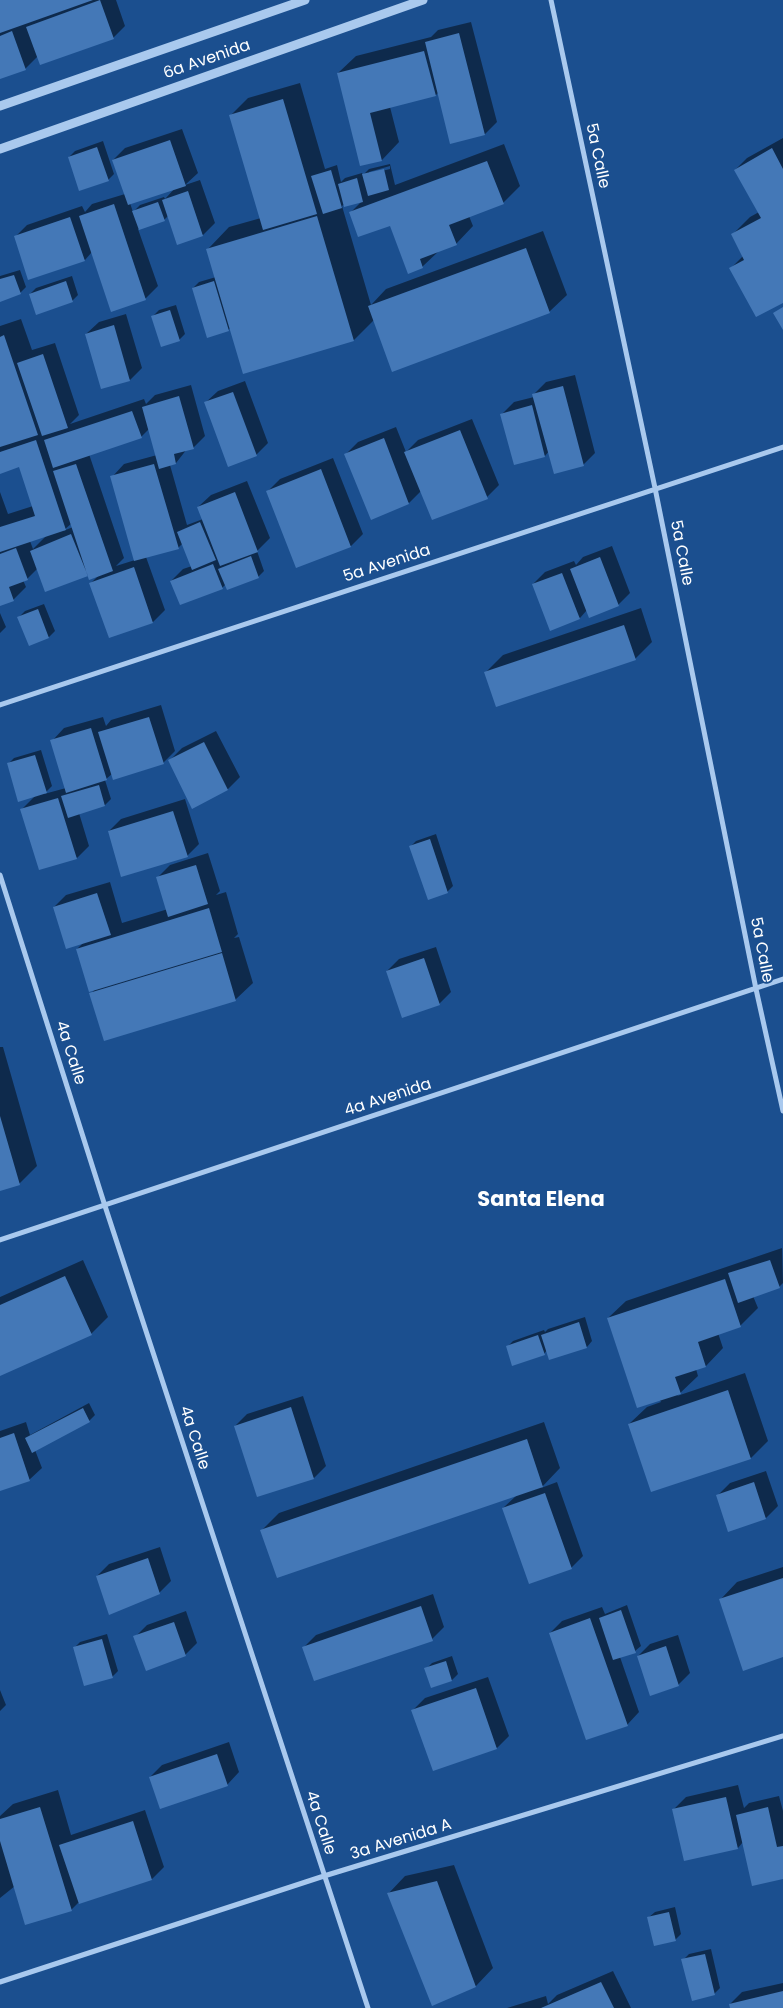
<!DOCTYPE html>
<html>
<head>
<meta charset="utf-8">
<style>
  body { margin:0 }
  canvas { display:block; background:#1b4f8f }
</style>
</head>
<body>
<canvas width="783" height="2008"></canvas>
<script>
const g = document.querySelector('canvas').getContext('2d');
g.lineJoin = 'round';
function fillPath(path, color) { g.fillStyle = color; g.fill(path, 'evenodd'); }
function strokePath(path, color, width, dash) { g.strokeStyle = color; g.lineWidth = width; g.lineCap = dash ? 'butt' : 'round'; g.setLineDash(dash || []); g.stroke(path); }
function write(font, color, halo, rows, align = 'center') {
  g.font = font + ' Poppins,sans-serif'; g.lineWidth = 4; g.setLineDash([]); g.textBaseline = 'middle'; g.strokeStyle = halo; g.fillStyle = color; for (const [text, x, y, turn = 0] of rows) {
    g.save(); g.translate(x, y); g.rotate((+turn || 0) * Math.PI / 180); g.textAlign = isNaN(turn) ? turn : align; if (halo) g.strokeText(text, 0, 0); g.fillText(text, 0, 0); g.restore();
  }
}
fillPath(new Path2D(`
  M 0,0 L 116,0 L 125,26 L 113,38 L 38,56 L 25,69 L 0,78 Z
  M 471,22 L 497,122 L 485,134 L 451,142 L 439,92 L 436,95 L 390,107 L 399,142 L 382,160 L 361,165 L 338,73 L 356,56 L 431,37 L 438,30 Z
  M 300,83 L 325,169 L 337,165 L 341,182 L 345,178 L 362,173 L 363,175 L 369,169 L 390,164 L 395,185 L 504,144 L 520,186 L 503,203 L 469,216 L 473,226 L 456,244 L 440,250 L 422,267 L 391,224 L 351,212 L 362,201 L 345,204 L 342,206 L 371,305 L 386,289 L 543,231 L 567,295 L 549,312 L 374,320 L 354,340 L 231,328 L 228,330 L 193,288 L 199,282 L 216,277 L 208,249 L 229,227 L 261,218 L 231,115 L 248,98 ZM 390,166 L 390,169 L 369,174 L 369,172 Z
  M 182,129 L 198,173 L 185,185 L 200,180 L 215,223 L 203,235 L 168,216 L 164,220 L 138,229 L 158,286 L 146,298 L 112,310 L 92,252 L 85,260 L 15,237 L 27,225 L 82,206 L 85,212 L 92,204 L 125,194 L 113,160 L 125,148 ZM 175,188 L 165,199 L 164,197 L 140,205 L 133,212 L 130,203 Z
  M 783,138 L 783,302 L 731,268 L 744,255 L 733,234 L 750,217 L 759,212 L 735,170 L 747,158 Z
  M 103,141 L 114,174 L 108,180 L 69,157 L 75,151 Z
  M 20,270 L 26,287 L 20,293 L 0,300 L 0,276 Z
  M 72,276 L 78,295 L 72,301 L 30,294 L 36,288 Z
  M 176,305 L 185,334 L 179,340 L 153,316 L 159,310 Z
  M 126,314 L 142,368 L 130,380 L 86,334 L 99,322 Z
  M 21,319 L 32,350 L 55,343 L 79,415 L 70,424 L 144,399 L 146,404 L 155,395 L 191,385 L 205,436 L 193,448 L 187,449 L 176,463 L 170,465 L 187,525 L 203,519 L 198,507 L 211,495 L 247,481 L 270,538 L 257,551 L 264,571 L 258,577 L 226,584 L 222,588 L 171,581 L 183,569 L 192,566 L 183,543 L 178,548 L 146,557 L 165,610 L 153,622 L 109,637 L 91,583 L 99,575 L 38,568 L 27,579 L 23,580 L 26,587 L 13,600 L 0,605 L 0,492 L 8,514 L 33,506 L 20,466 L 0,472 L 0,326 ZM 149,429 L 157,455 L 124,464 L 112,477 L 135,560 L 116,566 L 124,558 L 89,454 L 141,437 ZM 72,523 L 73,527 L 63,531 ZM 47,535 L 33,549 L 30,541 Z
  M 575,375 L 595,453 L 583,465 L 549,451 L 545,456 L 502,414 L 514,402 L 534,397 L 534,394 L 546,382 Z
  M 245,381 L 268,443 L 256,455 L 205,403 L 218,391 Z
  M 472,419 L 499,485 L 487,497 L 421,491 L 409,503 L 346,454 L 358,442 L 396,427 L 406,452 L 418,440 Z
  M 333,458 L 363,534 L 351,546 L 297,566 L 268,491 L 280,479 Z
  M 612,546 L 630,593 L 618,605 L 587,610 L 580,618 L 533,584 L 545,572 L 574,561 L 576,565 L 583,557 Z
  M 44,604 L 55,631 L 49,637 L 29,644 L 19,617 L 25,611 Z
  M 641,608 L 652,642 L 635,659 L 486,672 L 503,655 Z
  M 0,613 L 6,627 L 0,633 Z
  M 161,705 L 175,751 L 163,763 L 112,774 L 105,780 L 111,799 L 105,805 L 79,813 L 89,846 L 77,858 L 22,809 L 36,795 L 8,764 L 14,758 L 41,750 L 52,786 L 44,794 L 66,788 L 52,741 L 64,728 L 103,717 L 106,726 L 111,720 Z
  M 216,731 L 240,777 L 228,789 L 193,807 L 170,760 L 182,748 Z
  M 185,799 L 199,844 L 187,856 L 109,831 L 121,819 Z
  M 436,834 L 453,886 L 447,892 L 410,847 L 416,841 Z
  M 208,853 L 220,891 L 216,895 L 226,892 L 238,934 L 234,938 L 239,937 L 253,983 L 235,1000 L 91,994 L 95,989 L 77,949 L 84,942 L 54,907 L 66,895 L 110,882 L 122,923 L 168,909 L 158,877 L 170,865 Z
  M 436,947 L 451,992 L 439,1004 L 387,971 L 399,959 Z
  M 0,1047 L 3,1047 L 37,1166 L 20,1183 L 0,1190 Z
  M 782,1248 L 783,1283 L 779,1287 L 753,1296 L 758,1308 L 740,1326 L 718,1333 L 723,1348 L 706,1366 L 696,1369 L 698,1376 L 677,1396 L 745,1373 L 768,1441 L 751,1458 L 629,1424 L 647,1407 L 661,1402 L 608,1318 L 626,1301 Z
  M 83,1260 L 108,1317 L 91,1334 L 0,1374 L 0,1297 Z
  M 585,1317 L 592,1341 L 587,1347 L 547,1350 L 544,1354 L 507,1347 L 513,1341 L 544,1330 L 545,1332 L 548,1329 Z
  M 303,1396 L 326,1466 L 314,1478 L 235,1426 L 247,1414 Z
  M 89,1403 L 95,1415 L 89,1421 L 35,1450 L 42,1468 L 29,1480 L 0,1490 L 0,1431 L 26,1422 L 30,1435 Z
  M 544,1422 L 560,1468 L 541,1488 L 557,1482 L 583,1556 L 571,1568 L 503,1508 L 517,1495 L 261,1531 L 279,1513 Z
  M 766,1471 L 778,1506 L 766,1518 L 718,1495 L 730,1483 Z
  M 160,1547 L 171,1581 L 159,1593 L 97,1576 L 109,1564 Z
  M 783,1567 L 783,1656 L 720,1600 L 737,1582 Z
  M 433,1594 L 444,1627 L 432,1639 L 304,1647 L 316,1635 Z
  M 627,1605 L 641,1646 L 635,1651 L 620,1657 L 639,1712 L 627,1725 L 550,1633 L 562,1621 L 602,1607 L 605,1614 Z
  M 186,1611 L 197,1643 L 185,1655 L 135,1637 L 147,1625 Z
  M 107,1634 L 118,1671 L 112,1677 L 74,1648 L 80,1642 Z
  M 678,1635 L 690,1673 L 678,1685 L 638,1656 L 650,1644 Z
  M 452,1656 L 458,1674 L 452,1680 L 432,1687 L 426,1669 L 432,1663 Z
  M 488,1677 L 509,1736 L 497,1748 L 413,1710 L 425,1698 Z
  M 0,1690 L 6,1705 L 0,1711 Z
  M 229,1742 L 239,1772 L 227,1785 L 150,1777 L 162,1765 Z
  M 738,1785 L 744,1808 L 749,1803 L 779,1796 L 783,1811 L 783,1877 L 743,1842 L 738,1848 L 673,1810 L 686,1797 Z
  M 58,1790 L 71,1835 L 145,1810 L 164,1867 L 152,1879 L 78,1903 L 71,1910 L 15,1886 L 0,1898 L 0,1816 L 13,1804 Z
  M 454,1865 L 493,1968 L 476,1986 L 433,2004 L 388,1894 L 405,1876 Z
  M 675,1907 L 681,1934 L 675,1940 L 649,1917 L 655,1912 Z
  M 711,1949 L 720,1988 L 714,1994 L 683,1960 L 689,1954 Z
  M 613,1971 L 631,2008 L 507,2008 L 546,1996 L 548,2004 L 557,1995 Z
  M 783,1983 L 783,2008 L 731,2008 L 730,2004 L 742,1992 Z`), '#0007');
fillPath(new Path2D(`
  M 0,0 L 93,0 L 0,33 Z
  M 100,0 L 114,39 L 40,65 L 26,27 Z
  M 12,31 L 26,70 L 0,79 L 0,36 Z
  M 459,33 L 485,135 L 450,144 L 425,42 Z
  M 424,51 L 436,96 L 370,113 L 382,161 L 360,166 L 337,73 Z
  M 283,99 L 317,214 L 263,230 L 229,115 Z
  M 170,140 L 186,186 L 128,205 L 112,160 Z
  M 97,147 L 109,181 L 79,191 L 68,157 Z
  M 772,148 L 783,169 L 783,303 L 756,317 L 729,268 L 744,260 L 731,234 L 761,218 L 734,170 Z
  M 487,161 L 504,204 L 449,225 L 457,245 L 420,259 L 423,268 L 408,274 L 390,226 L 358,237 L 349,212 Z
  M 384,169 L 389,190 L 368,196 L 362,174 Z
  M 331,170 L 342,208 L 323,214 L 311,176 Z
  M 357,178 L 363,202 L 344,207 L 338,184 Z
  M 188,191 L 203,236 L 177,245 L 162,200 Z
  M 158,202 L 165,221 L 139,230 L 132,211 Z
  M 114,204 L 146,300 L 111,312 L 79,216 Z
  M 317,216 L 354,341 L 243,374 L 206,249 Z
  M 70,217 L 85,261 L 28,280 L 14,236 Z
  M 526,248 L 550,313 L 392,372 L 368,306 Z
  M 14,275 L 21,294 L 0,302 L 0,279 Z
  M 66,281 L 73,302 L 36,315 L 29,294 Z
  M 214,281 L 229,331 L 207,338 L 192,288 Z
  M 783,307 L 783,330 L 773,313 Z
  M 170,310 L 180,341 L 161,347 L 151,316 Z
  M 114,325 L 130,381 L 101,389 L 85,334 Z
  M 4,335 L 38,435 L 0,447 L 0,337 Z
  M 43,354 L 68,428 L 42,436 L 17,363 Z
  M 563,386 L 584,466 L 554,474 L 532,394 Z
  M 233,392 L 257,456 L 228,467 L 204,402 Z
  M 179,396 L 194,449 L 174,454 L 176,464 L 159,469 L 142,407 Z
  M 532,405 L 545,457 L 514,465 L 500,414 Z
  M 132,411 L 142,438 L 53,468 L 44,440 Z
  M 460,430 L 488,499 L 432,520 L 404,452 Z
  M 384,438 L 409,504 L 371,520 L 344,454 Z
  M 36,440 L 66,530 L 0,552 L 0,527 L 35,516 L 19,467 L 0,474 L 0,452 Z
  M 76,464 L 113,571 L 89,580 L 53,471 Z
  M 154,464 L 179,549 L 134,561 L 110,476 Z
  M 321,469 L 351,547 L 296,568 L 266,491 Z
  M 235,492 L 258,552 L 220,566 L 197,507 Z
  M 200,522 L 216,560 L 192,570 L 177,532 Z
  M 71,534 L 88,576 L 45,592 L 30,551 Z
  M 16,548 L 28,580 L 9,587 L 14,601 L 0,606 L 0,554 Z
  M 251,556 L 259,578 L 227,590 L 218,569 Z
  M 600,557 L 619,606 L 589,618 L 570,569 Z
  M 213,564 L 223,589 L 180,605 L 170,581 Z
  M 134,567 L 153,623 L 109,638 L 89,583 Z
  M 562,573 L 580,619 L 550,631 L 532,584 Z
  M 38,609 L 49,638 L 29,646 L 17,617 Z
  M 624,625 L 636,660 L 496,707 L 484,672 Z
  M 149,717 L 164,764 L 113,780 L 98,732 Z
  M 91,728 L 107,780 L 66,793 L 50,740 Z
  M 204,742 L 228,790 L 192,809 L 168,760 Z
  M 35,755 L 47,793 L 18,802 L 7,763 Z
  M 99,785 L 105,806 L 68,818 L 61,796 Z
  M 58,798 L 77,859 L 39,870 L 20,809 Z
  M 173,811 L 188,857 L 121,877 L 108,831 Z
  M 430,839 L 448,893 L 428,900 L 409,846 Z
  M 196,865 L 208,904 L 168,917 L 156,877 Z
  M 97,893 L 111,935 L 66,949 L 53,907 Z
  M 209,908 L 222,952 L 89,992 L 76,949 Z
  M 222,953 L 236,1001 L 104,1041 L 89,993 Z
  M 424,958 L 440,1005 L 402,1018 L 386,971 Z
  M 0,1116 L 20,1185 L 0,1191 Z
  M 770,1260 L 780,1288 L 738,1303 L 728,1273 Z
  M 65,1276 L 92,1335 L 0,1376 L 0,1305 Z
  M 725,1279 L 741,1327 L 698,1342 L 706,1367 L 675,1377 L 681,1394 L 637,1408 L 607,1318 Z
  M 579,1322 L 587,1348 L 549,1360 L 541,1335 Z
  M 538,1335 L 545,1355 L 512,1366 L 506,1346 Z
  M 728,1390 L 751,1459 L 651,1492 L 628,1424 Z
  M 291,1407 L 314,1479 L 257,1497 L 234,1426 Z
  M 83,1408 L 90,1422 L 32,1453 L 25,1438 Z
  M 14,1433 L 30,1481 L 0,1491 L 0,1438 Z
  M 527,1439 L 543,1487 L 277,1578 L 260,1530 Z
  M 754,1482 L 766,1519 L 728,1532 L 716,1495 Z
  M 545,1493 L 572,1569 L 529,1584 L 502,1508 Z
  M 148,1558 L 160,1594 L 109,1615 L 96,1576 Z
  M 783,1578 L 783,1657 L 743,1671 L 719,1599 Z
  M 421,1606 L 433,1641 L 314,1681 L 302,1647 Z
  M 621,1610 L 636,1653 L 613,1660 L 599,1618 Z
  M 590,1618 L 628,1726 L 586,1740 L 549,1633 Z
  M 174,1622 L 186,1656 L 146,1671 L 133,1636 Z
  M 102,1639 L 113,1678 L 84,1686 L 73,1647 Z
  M 666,1646 L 679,1686 L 650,1696 L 637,1656 Z
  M 446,1661 L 452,1681 L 431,1688 L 424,1668 Z
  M 476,1688 L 497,1749 L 433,1771 L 411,1710 Z
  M 217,1754 L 228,1786 L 160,1809 L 149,1777 Z
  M 726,1797 L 738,1849 L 684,1861 L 672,1809 Z
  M 40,1807 L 72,1911 L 25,1925 L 0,1841 L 0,1819 Z
  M 768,1807 L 777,1847 L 783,1846 L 783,1879 L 752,1886 L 736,1815 Z
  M 133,1821 L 152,1880 L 79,1904 L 59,1845 Z
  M 437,1881 L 476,1987 L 432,2006 L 387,1893 Z
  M 669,1912 L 676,1941 L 654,1946 L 647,1917 Z
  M 705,1954 L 715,1995 L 692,2001 L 681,1959 Z
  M 601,1982 L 614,2008 L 541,2008 Z
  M 783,1991 L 783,2008 L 730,2008 L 729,2004 Z`), '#4478b7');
strokePath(new Path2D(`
  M 551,0 L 655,488 L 756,989 L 783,1111
  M 0,705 L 783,447
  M 0,875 L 105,1206 L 368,2008
  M 0,1240 L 783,979
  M 0,1982 L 324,1876 L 783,1736`), '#a9c9ee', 5);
strokePath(new Path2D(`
  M 0,106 L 305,0
  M 0,149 L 423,0`), '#a9c9ee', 9);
write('16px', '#fff', '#1b4f8f', [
  ["6a Avenida",207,60,-19],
  ["5a Calle",597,156,78],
  ["5a Calle",681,553,79],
  ["5a Avenida",387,564,-18],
  ["5a Calle",761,950,79],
  ["4a Calle",70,1053,72],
  ["4a Avenida",388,1098,-18],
  ["4a Calle",194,1438,72],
  ["4a Calle",320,1823,72],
  ["3a Avenida A",401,1840,-17]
]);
write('bold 21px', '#fff', '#1b4f8f', [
  ["Santa Elena",541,1201]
]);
</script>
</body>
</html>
